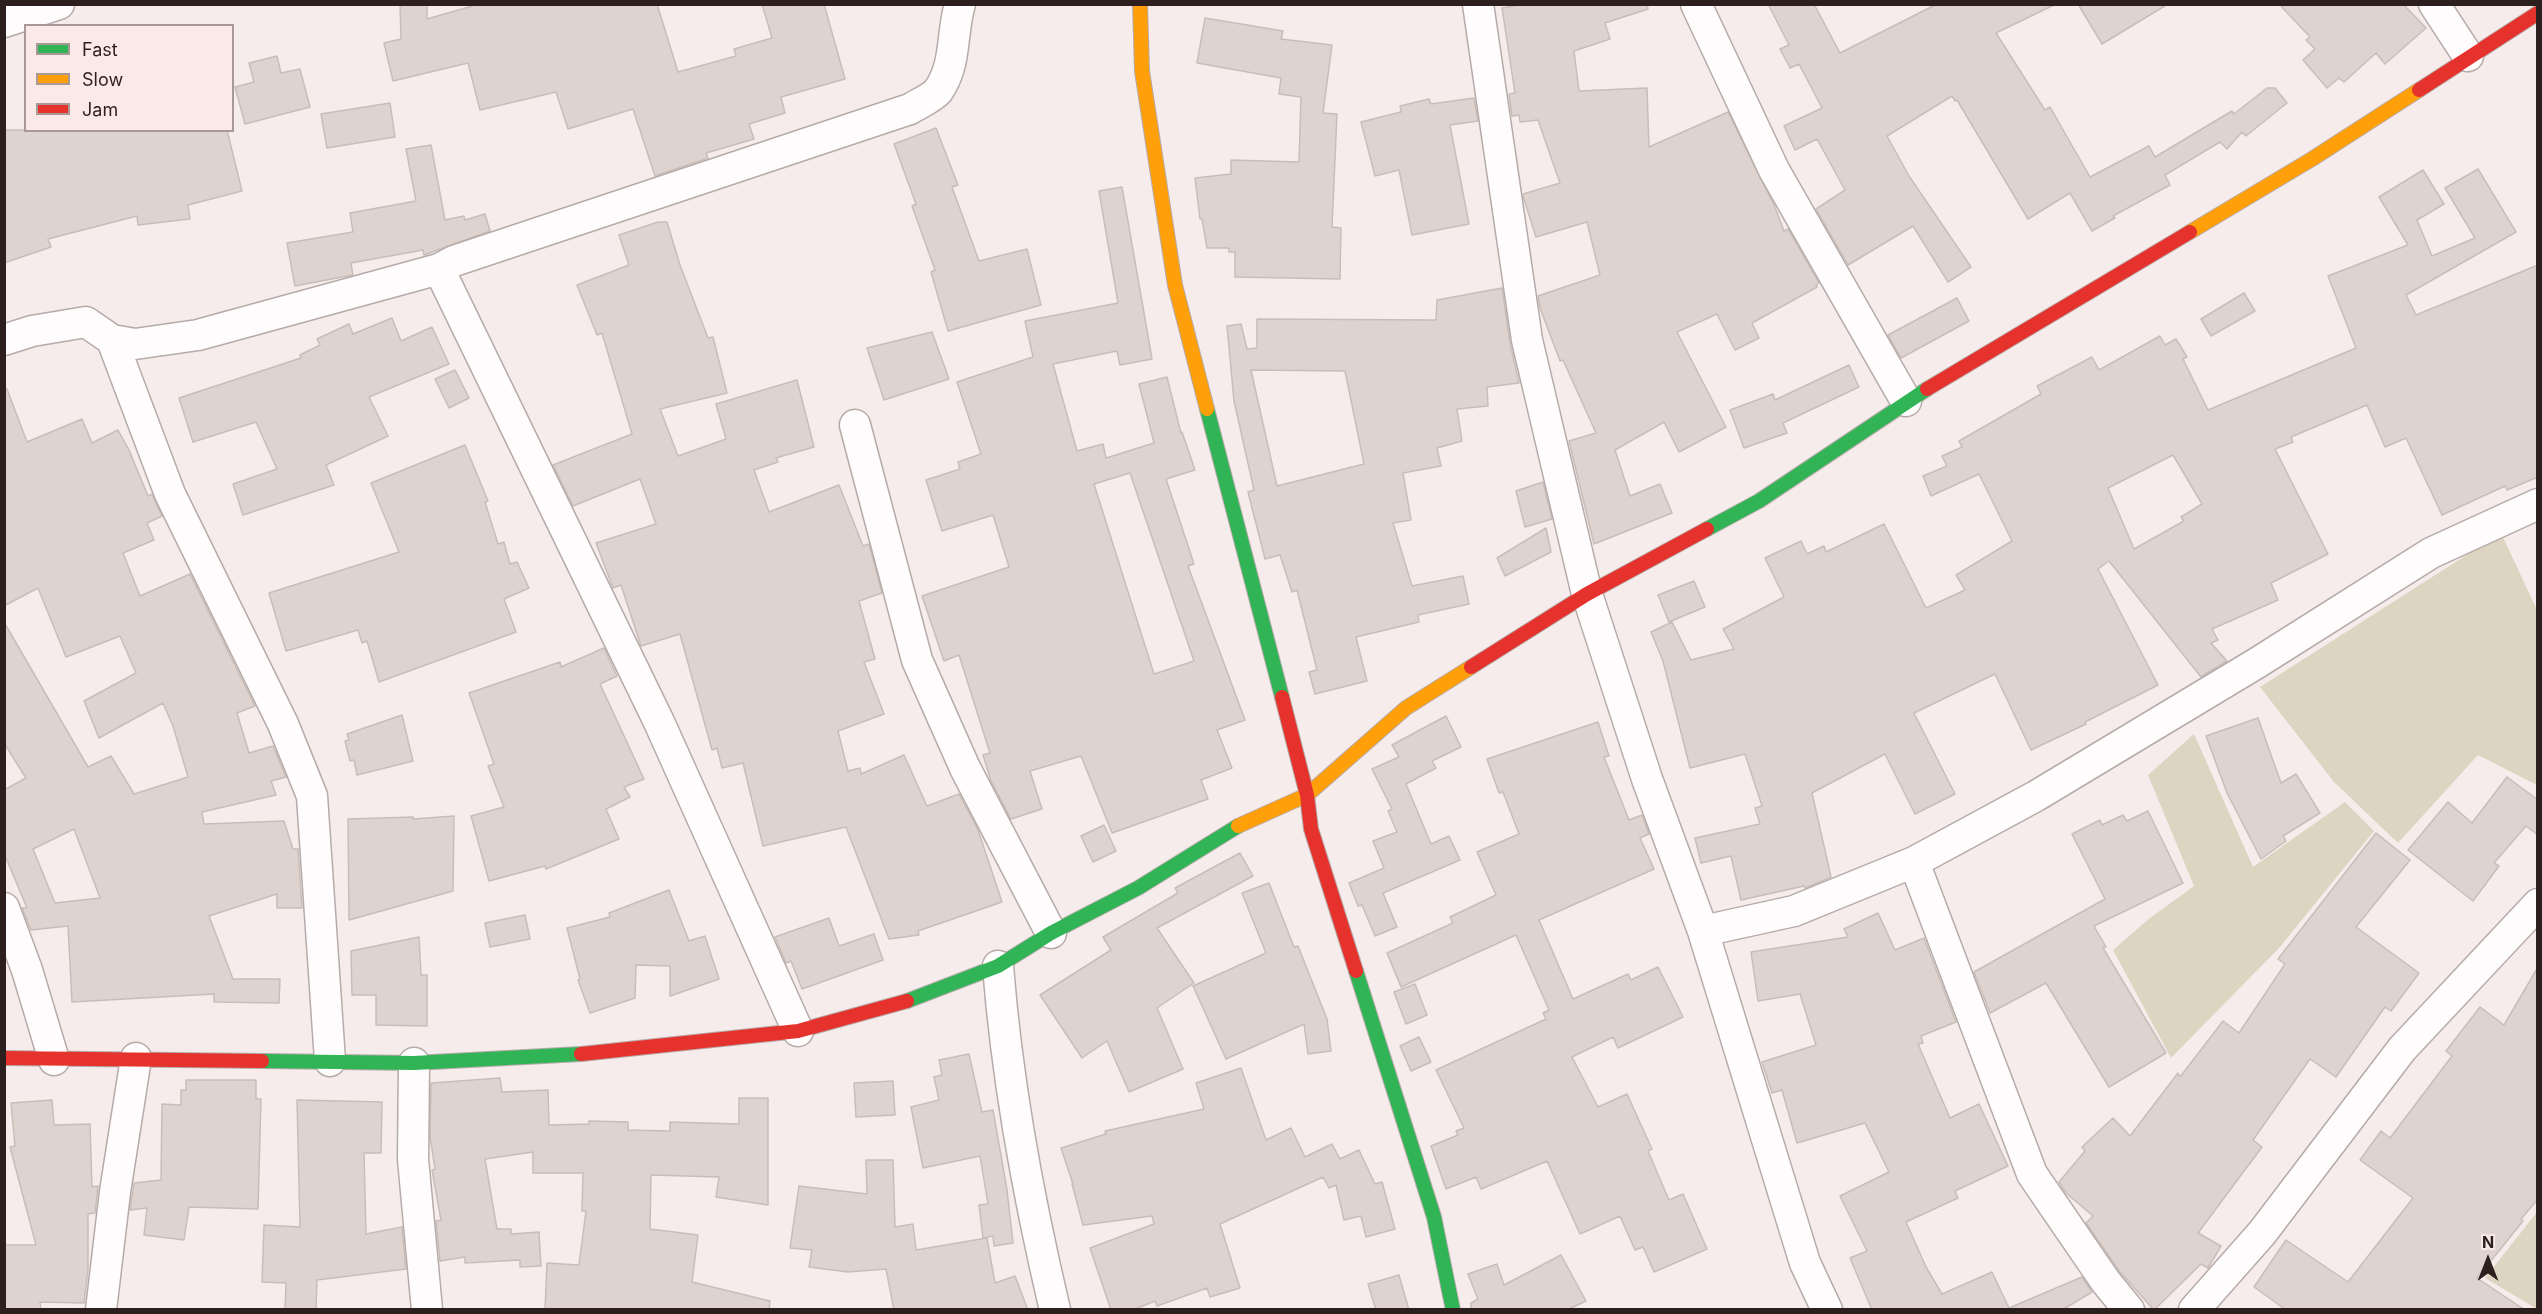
<!DOCTYPE html>
<html>
<head>
<meta charset="utf-8">
<style>
  body { margin:0 }
  #map { position:relative; width:2542px; height:1314px; overflow:hidden; background:#f6eceb; font-family:Inter,sans-serif }
  canvas { display:block }
  .frame { position:absolute; inset:0; border:6px solid #2d1f1d; pointer-events:none }
  .legend { position:absolute; left:24px; top:24px; width:210px; height:108px; box-sizing:border-box; background:#fae9e7; border:2px solid #a89896; margin:0; padding:8px 10px; list-style:none; font-size:18px; color:#2d1f1d }
  .legend li { display:flex; align-items:center; gap:12px; height:30px }
  .legend b { width:30px; border:2px solid #a89896 }
  .north { position:absolute; left:2458px; top:1230px; width:60px; height:60px; -webkit-text-stroke:4px #fae9e7; paint-order:stroke; rotate:0deg; font-size:16px; font-weight:700; line-height:24px; text-align:center; color:#2d1f1d }
  .north::after { content:''; display:block; margin:auto; width:21px; height:27px; background:#2d1f1d; clip-path:polygon(50% 0,100% 100%,50% 72%,0 100%) }
</style>
</head>
<body>
<div id="map">
<canvas width="2542" height="1314"></canvas>
<div class="frame"></div>
<ul class="legend">
<li><b style="height:8px;background:#30b455"></b>Fast</li>
<li><b style="height:8px;background:#ff9f0a"></b>Slow</li>
<li><b style="height:8px;background:#e5322d"></b>Jam</li>
</ul>
<div class="north">N</div>
</div>
<script>
const g = document.querySelector('canvas').getContext('2d');
g.lineJoin = 'round';
function fillPath(path, color) { g.fillStyle = color; g.fill(path, 'evenodd'); }
function strokePath(path, color, width, dash) { g.strokeStyle = color; g.lineWidth = width; g.lineCap = dash ? 'butt' : 'round'; g.setLineDash(dash || []); g.stroke(path); }
fillPath(new Path2D(`
  M 2501,533 L 2537,610 L 2537,785 L 2478,755 L 2398,843 L 2334,782 L 2260,687 Z
  M 2194,734 L 2253,867 L 2345,802 L 2374,831 L 2279,948 L 2171,1058 L 2113,950 L 2150,918 L 2194,886 L 2148,775 Z
  M 2537,1212 L 2537,1309 L 2485,1278 Z`), '#ddd4c1');
const building = new Path2D(`
  M 400,4 L 427,4 L 427,19 L 479,4 L 657,4 L 678,72 L 736,56 L 734,49 L 772,38 L 762,4 L 824,4 L 845,79 L 781,97 L 785,113 L 749,124 L 754,139 L 706,153 L 708,158 L 655,176 L 633,109 L 568,129 L 556,92 L 480,110 L 468,63 L 393,81 L 384,43 L 401,39 Z
  M 1526,4 L 1647,4 L 1648,9 L 1605,23 L 1610,39 L 1574,51 L 1579,91 L 1647,88 L 1649,147 L 1728,112 L 1774,205 L 1784,231 L 1788,229 L 1819,283 L 1816,285 L 1817,287 L 1752,323 L 1759,338 L 1735,350 L 1717,314 L 1677,332 L 1726,427 L 1679,452 L 1664,422 L 1615,450 L 1630,496 L 1660,484 L 1672,513 L 1594,544 L 1569,441 L 1596,433 L 1563,360 L 1560,361 L 1540,308 L 1538,296 L 1600,275 L 1587,222 L 1536,237 L 1523,196 L 1523,194 L 1560,183 L 1538,120 L 1520,122 L 1519,115 L 1512,116 L 1509,94 L 1515,93 L 1502,8 Z
  M 1768,4 L 1814,4 L 1840,53 L 1937,4 L 2056,4 L 1996,33 L 2045,110 L 2050,107 L 2090,177 L 2149,146 L 2155,157 L 2232,111 L 2234,114 L 2267,88 L 2275,88 L 2287,103 L 2246,136 L 2242,132 L 2227,149 L 2220,142 L 2165,175 L 2170,185 L 2113,216 L 2115,218 L 2092,231 L 2070,193 L 2028,219 L 1957,100 L 1955,101 L 1952,96 L 1887,136 L 1909,176 L 1971,267 L 1948,282 L 1913,226 L 1848,265 L 1816,209 L 1845,190 L 1817,139 L 1795,150 L 1784,126 L 1822,108 L 1799,64 L 1790,68 L 1780,49 L 1789,45 Z
  M 2078,4 L 2168,4 L 2102,44 Z
  M 2279,4 L 2403,4 L 2426,28 L 2385,64 L 2376,53 L 2344,82 L 2339,78 L 2327,88 L 2303,60 L 2315,49 L 2306,40 L 2310,37 Z
  M 1205,18 L 1283,31 L 1281,39 L 1332,45 L 1323,113 L 1337,114 L 1332,227 L 1341,228 L 1340,279 L 1235,277 L 1235,252 L 1229,252 L 1229,248 L 1207,248 L 1202,219 L 1200,219 L 1195,178 L 1231,174 L 1231,160 L 1299,162 L 1301,97 L 1279,94 L 1281,78 L 1197,63 Z
  M 277,56 L 281,73 L 300,69 L 310,107 L 245,124 L 235,87 L 254,82 L 249,63 Z
  M 1474,98 L 1478,121 L 1450,125 L 1469,224 L 1412,235 L 1399,170 L 1375,176 L 1361,122 L 1401,112 L 1400,106 L 1429,99 L 1431,104 Z
  M 390,103 L 395,137 L 327,148 L 321,114 Z
  M 936,128 L 958,185 L 952,187 L 979,261 L 1027,249 L 1041,305 L 948,331 L 931,272 L 935,270 L 912,206 L 916,204 L 894,144 Z
  M 4,130 L 227,130 L 242,191 L 188,205 L 190,219 L 138,225 L 137,216 L 48,239 L 51,247 L 4,263 Z
  M 431,145 L 445,220 L 464,216 L 465,220 L 485,214 L 490,231 L 424,255 L 423,250 L 351,263 L 353,275 L 295,286 L 287,243 L 353,232 L 350,213 L 416,201 L 406,149 Z
  M 2478,169 L 2516,232 L 2406,295 L 2416,315 L 2538,265 L 2538,477 L 2507,490 L 2505,486 L 2442,515 L 2406,438 L 2385,447 L 2367,405 L 2291,437 L 2293,442 L 2275,449 L 2328,554 L 2271,583 L 2278,600 L 2212,629 L 2218,640 L 2211,643 L 2227,661 L 2201,677 L 2109,561 L 2098,569 L 2158,685 L 2085,722 L 2086,724 L 2031,750 L 1995,674 L 1914,713 L 1955,794 L 1915,814 L 1885,754 L 1812,793 L 1831,877 L 1805,888 L 1804,886 L 1741,900 L 1731,856 L 1701,863 L 1695,838 L 1760,824 L 1755,808 L 1762,806 L 1745,754 L 1690,768 L 1663,661 L 1651,632 L 1672,622 L 1691,660 L 1734,649 L 1723,629 L 1784,597 L 1765,558 L 1801,541 L 1807,554 L 1824,546 L 1826,552 L 1884,524 L 1926,608 L 1965,590 L 1956,575 L 2012,541 L 1979,474 L 1931,496 L 1923,476 L 1947,466 L 1942,456 L 1962,447 L 1959,441 L 2041,394 L 2037,386 L 2092,357 L 2099,370 L 2160,336 L 2165,345 L 2176,339 L 2187,357 L 2183,359 L 2208,410 L 2356,348 L 2328,276 L 2408,245 L 2379,197 L 2423,170 L 2444,204 L 2417,220 L 2432,256 L 2475,238 L 2445,188 ZM 2173,455 L 2202,504 L 2181,517 L 2184,521 L 2134,549 L 2108,488 Z
  M 1122,187 L 1152,359 L 1120,365 L 1117,351 L 1053,364 L 1077,451 L 1103,444 L 1106,458 L 1154,443 L 1139,384 L 1167,377 L 1181,433 L 1182,432 L 1195,470 L 1166,479 L 1194,564 L 1188,566 L 1245,720 L 1217,730 L 1232,768 L 1201,780 L 1208,799 L 1112,833 L 1081,756 L 1030,771 L 1042,809 L 1011,819 L 991,781 L 983,755 L 990,753 L 959,655 L 944,661 L 922,596 L 1009,567 L 993,515 L 942,531 L 926,480 L 960,469 L 958,462 L 981,454 L 957,382 L 1033,357 L 1025,321 L 1118,303 L 1099,191 ZM 1130,473 L 1194,661 L 1154,674 L 1094,484 Z
  M 658,222 L 667,222 L 680,265 L 708,338 L 713,337 L 727,393 L 660,409 L 678,456 L 726,439 L 716,404 L 797,380 L 814,447 L 776,458 L 778,462 L 754,470 L 769,512 L 839,485 L 863,546 L 869,544 L 882,593 L 859,601 L 875,659 L 864,662 L 884,714 L 838,731 L 848,771 L 860,768 L 861,774 L 904,755 L 927,806 L 959,794 L 978,830 L 1002,902 L 918,931 L 919,935 L 889,939 L 846,827 L 763,846 L 743,763 L 722,768 L 717,748 L 712,750 L 680,634 L 641,646 L 621,585 L 613,588 L 596,543 L 656,524 L 640,479 L 573,506 L 553,465 L 632,434 L 602,333 L 597,335 L 577,285 L 629,265 L 619,235 Z
  M 1502,288 L 1510,343 L 1519,383 L 1487,387 L 1488,406 L 1457,409 L 1462,441 L 1437,448 L 1441,466 L 1403,473 L 1411,520 L 1393,523 L 1412,586 L 1463,576 L 1469,604 L 1418,615 L 1419,622 L 1356,637 L 1367,681 L 1315,694 L 1309,672 L 1317,670 L 1297,590 L 1292,592 L 1280,555 L 1265,559 L 1248,492 L 1254,490 L 1234,401 L 1227,326 L 1241,324 L 1247,349 L 1257,348 L 1257,319 L 1436,320 L 1437,300 ZM 1251,370 L 1345,371 L 1364,464 L 1277,486 Z
  M 2244,293 L 2255,311 L 2211,336 L 2201,319 Z
  M 1957,298 L 1969,321 L 1901,358 L 1888,335 Z
  M 392,318 L 401,341 L 432,327 L 449,364 L 369,397 L 388,436 L 326,465 L 334,485 L 243,515 L 233,484 L 277,469 L 256,422 L 193,442 L 179,398 L 301,358 L 300,355 L 320,345 L 317,339 L 349,324 L 353,334 Z
  M 932,332 L 949,379 L 884,400 L 867,348 Z
  M 1849,365 L 1859,387 L 1783,423 L 1787,433 L 1744,448 L 1730,410 L 1773,394 L 1775,400 Z
  M 455,370 L 469,398 L 449,408 L 435,379 Z
  M 4,389 L 7,389 L 27,442 L 82,419 L 92,443 L 118,430 L 129,450 L 148,496 L 152,494 L 162,516 L 147,523 L 154,540 L 123,553 L 140,596 L 190,574 L 255,706 L 237,713 L 249,753 L 273,746 L 286,777 L 271,781 L 276,795 L 202,812 L 204,824 L 284,821 L 293,849 L 298,849 L 302,908 L 277,908 L 277,894 L 209,916 L 233,979 L 280,979 L 279,1003 L 214,1002 L 214,994 L 72,1002 L 68,926 L 31,930 L 22,908 L 27,908 L 4,853 L 4,790 L 26,778 L 4,743 L 4,622 L 88,767 L 111,756 L 134,794 L 188,777 L 173,726 L 163,703 L 99,738 L 84,701 L 136,673 L 120,636 L 66,657 L 38,588 L 4,606 ZM 74,829 L 100,898 L 55,903 L 33,849 Z
  M 465,445 L 488,501 L 485,502 L 498,544 L 504,542 L 510,564 L 517,562 L 529,588 L 504,599 L 516,632 L 379,682 L 367,641 L 362,643 L 358,630 L 286,651 L 269,593 L 399,552 L 371,483 Z
  M 1543,482 L 1552,519 L 1525,527 L 1516,491 Z
  M 1546,528 L 1551,552 L 1505,576 L 1497,558 Z
  M 1694,581 L 1705,607 L 1669,622 L 1658,595 Z
  M 604,648 L 617,676 L 600,684 L 644,779 L 624,787 L 630,797 L 606,809 L 619,839 L 546,869 L 545,866 L 489,881 L 471,816 L 504,807 L 488,766 L 494,764 L 469,693 L 560,662 L 561,667 Z
  M 402,715 L 413,761 L 357,775 L 354,760 L 350,761 L 345,741 L 349,740 L 347,734 Z
  M 1446,716 L 1461,747 L 1432,761 L 1436,768 L 1406,784 L 1431,844 L 1449,836 L 1460,860 L 1383,893 L 1397,927 L 1375,936 L 1362,905 L 1358,906 L 1349,883 L 1384,868 L 1373,841 L 1397,832 L 1388,811 L 1392,809 L 1372,769 L 1399,757 L 1392,745 Z
  M 2258,718 L 2281,783 L 2296,774 L 2320,813 L 2283,836 L 2286,841 L 2261,859 L 2227,793 L 2206,736 Z
  M 1598,722 L 1609,756 L 1604,757 L 1629,820 L 1642,815 L 1649,834 L 1640,838 L 1654,869 L 1539,920 L 1573,999 L 1628,974 L 1631,980 L 1658,967 L 1683,1017 L 1618,1048 L 1613,1037 L 1572,1057 L 1598,1107 L 1627,1094 L 1652,1149 L 1648,1151 L 1669,1200 L 1683,1194 L 1707,1249 L 1654,1272 L 1643,1247 L 1635,1250 L 1620,1216 L 1580,1234 L 1547,1161 L 1481,1189 L 1476,1177 L 1446,1189 L 1431,1146 L 1458,1135 L 1456,1131 L 1464,1128 L 1436,1070 L 1546,1019 L 1543,1013 L 1549,1010 L 1516,935 L 1401,987 L 1387,953 L 1453,923 L 1450,917 L 1496,895 L 1477,852 L 1519,834 L 1503,792 L 1499,793 L 1487,759 Z
  M 2507,777 L 2538,800 L 2538,835 L 2526,826 L 2494,863 L 2499,866 L 2473,901 L 2408,850 L 2448,802 L 2472,823 Z
  M 2148,811 L 2183,883 L 2094,926 L 2106,947 L 2103,948 L 2166,1053 L 2109,1087 L 2046,983 L 1990,1013 L 1974,972 L 2105,899 L 2072,834 L 2100,820 L 2102,825 L 2123,815 L 2127,821 Z
  M 454,816 L 453,891 L 349,920 L 348,819 L 413,817 L 413,819 Z
  M 1104,825 L 1116,851 L 1093,862 L 1081,836 Z
  M 2376,833 L 2410,860 L 2356,927 L 2419,973 L 2391,1011 L 2385,1007 L 2336,1077 L 2310,1059 L 2253,1140 L 2262,1147 L 2198,1233 L 2221,1246 L 2208,1268 L 2201,1264 L 2154,1310 L 2120,1272 L 2086,1223 L 2093,1216 L 2066,1193 L 2059,1182 L 2085,1151 L 2082,1147 L 2113,1118 L 2130,1136 L 2178,1073 L 2180,1077 L 2223,1021 L 2239,1033 L 2285,964 L 2278,959 Z
  M 1240,853 L 1253,876 L 1157,928 L 1194,983 L 1157,1008 L 1183,1069 L 1129,1092 L 1107,1041 L 1082,1058 L 1040,995 L 1111,950 L 1103,937 L 1178,893 L 1175,888 Z
  M 1269,883 L 1294,947 L 1298,946 L 1327,1019 L 1331,1051 L 1308,1054 L 1304,1024 L 1226,1059 L 1193,986 L 1266,953 L 1242,893 Z
  M 669,890 L 689,941 L 705,936 L 719,979 L 670,996 L 670,966 L 636,965 L 635,998 L 590,1013 L 578,980 L 580,979 L 567,928 L 610,917 L 609,913 Z
  M 1878,913 L 1895,950 L 1924,938 L 1956,1022 L 1921,1036 L 1923,1043 L 1918,1044 L 1950,1118 L 1979,1104 L 2008,1166 L 1955,1191 L 1958,1198 L 1906,1222 L 1926,1267 L 1942,1294 L 1992,1272 L 2009,1308 L 2082,1277 L 2092,1292 L 2062,1310 L 1872,1310 L 1850,1258 L 1867,1251 L 1840,1196 L 1889,1172 L 1865,1123 L 1797,1143 L 1782,1090 L 1772,1093 L 1762,1062 L 1816,1045 L 1800,994 L 1758,1001 L 1751,952 L 1848,937 L 1844,929 Z
  M 525,915 L 530,939 L 490,947 L 485,923 Z
  M 829,918 L 839,946 L 874,934 L 883,960 L 802,989 L 791,961 L 786,963 L 775,937 Z
  M 419,937 L 421,975 L 427,975 L 427,1026 L 376,1025 L 376,995 L 352,995 L 351,951 Z
  M 2538,967 L 2538,1199 L 2521,1219 L 2523,1221 L 2477,1278 L 2525,1310 L 2286,1310 L 2254,1287 L 2286,1240 L 2348,1282 L 2413,1198 L 2360,1160 L 2381,1131 L 2390,1138 L 2452,1056 L 2446,1051 L 2480,1007 L 2504,1025 Z
  M 1415,984 L 1427,1015 L 1406,1024 L 1394,992 Z
  M 1419,1037 L 1431,1062 L 1411,1071 L 1400,1046 Z
  M 969,1054 L 982,1112 L 993,1110 L 1007,1190 L 1013,1243 L 994,1246 L 993,1236 L 983,1238 L 979,1205 L 988,1204 L 980,1156 L 923,1168 L 911,1107 L 939,1100 L 934,1077 L 942,1075 L 939,1060 Z
  M 1241,1068 L 1266,1140 L 1291,1128 L 1305,1157 L 1332,1144 L 1340,1159 L 1359,1150 L 1375,1184 L 1382,1182 L 1395,1229 L 1366,1237 L 1361,1216 L 1344,1220 L 1336,1185 L 1329,1188 L 1323,1177 L 1220,1224 L 1240,1288 L 1210,1297 L 1207,1288 L 1157,1306 L 1155,1301 L 1133,1310 L 1111,1310 L 1090,1248 L 1154,1224 L 1152,1216 L 1083,1225 L 1072,1184 L 1073,1184 L 1061,1148 L 1106,1134 L 1105,1131 L 1204,1109 L 1196,1083 Z
  M 500,1078 L 502,1092 L 548,1090 L 549,1125 L 589,1124 L 589,1121 L 628,1122 L 628,1130 L 670,1131 L 670,1122 L 739,1124 L 739,1098 L 768,1098 L 768,1205 L 716,1197 L 719,1177 L 651,1175 L 650,1229 L 698,1235 L 692,1282 L 770,1301 L 769,1310 L 545,1310 L 547,1263 L 579,1265 L 586,1211 L 582,1211 L 583,1173 L 533,1173 L 533,1152 L 485,1159 L 497,1229 L 511,1229 L 511,1234 L 539,1232 L 541,1266 L 520,1267 L 520,1260 L 465,1263 L 465,1257 L 440,1261 L 436,1221 L 441,1220 L 432,1170 L 435,1169 L 430,1137 L 431,1083 Z
  M 186,1080 L 256,1080 L 256,1099 L 261,1099 L 258,1209 L 189,1207 L 184,1240 L 144,1235 L 147,1208 L 130,1210 L 134,1183 L 161,1180 L 162,1104 L 181,1105 L 181,1090 L 186,1090 Z
  M 893,1081 L 895,1115 L 856,1117 L 854,1083 Z
  M 52,1100 L 54,1125 L 90,1124 L 92,1187 L 98,1186 L 95,1213 L 88,1214 L 88,1270 L 84,1303 L 40,1302 L 41,1310 L 4,1310 L 4,1245 L 36,1245 L 10,1147 L 15,1146 L 11,1103 Z
  M 297,1100 L 382,1102 L 381,1153 L 364,1153 L 366,1234 L 402,1227 L 406,1269 L 317,1280 L 316,1310 L 285,1310 L 286,1283 L 262,1282 L 264,1225 L 300,1227 Z
  M 866,1160 L 893,1160 L 895,1227 L 913,1224 L 916,1250 L 987,1238 L 995,1283 L 1015,1276 L 1028,1310 L 894,1310 L 886,1269 L 848,1272 L 809,1267 L 812,1250 L 790,1248 L 799,1186 L 867,1194 Z
  M 1561,1255 L 1586,1301 L 1567,1310 L 1471,1310 L 1471,1303 L 1478,1299 L 1468,1274 L 1497,1264 L 1504,1285 Z
  M 1399,1275 L 1409,1310 L 1376,1310 L 1368,1284 Z`);
fillPath(building, '#ded3cf');
strokePath(building, '#c8beb9', 1.5);
const street = new Path2D(`
  M 1478,4 L 1527,340 L 1587,594 L 1647,779 L 1703,931 L 1805,1263 L 1827,1310
  M 1696,4 L 1774,170 L 1906,401
  M 2434,4 L 2468,56
  M 4,22 L 59,4
  M 439,269 L 659,722 L 798,1031
  M 4,340 L 32,331 L 86,322 L 112,340 L 135,344 L 198,335 L 439,269 L 454,261 L 910,109 C 918,104 932,98 938,91 C 957,64 951,34 960,4
  M 112,340 L 170,494 L 283,724 L 312,796 L 330,1061
  M 855,425 L 917,660 L 965,768 L 1051,933
  M 1914,862 L 2032,1174 L 2106,1282 L 2129,1310
  M 4,908 L 27,970 L 54,1060
  M 1703,931 L 1794,911 L 1914,862 L 2036,796 L 2257,663 L 2431,553 L 2538,504
  M 998,966 C 1007,1082 1028,1196 1055,1310
  M 414,1063 L 413,1159 L 427,1310
  M 101,1310 L 115,1192 L 136,1058
  M 2194,1310 L 2262,1233 L 2402,1049 L 2538,904`);
const fast = new Path2D(`
  M 1207,409 L 1282,697
  M 1707,529 L 1759,501 L 1927,389
  M 1356,971 L 1434,1217 L 1453,1310
  M 907,1001 L 998,966 L 1051,933 L 1138,888 L 1238,826
  M 262,1061 L 414,1063 L 581,1054`);
const slow = new Path2D(`
  M 1140,4 L 1142,71 L 1175,285 L 1207,409
  M 2190,232 L 2312,159 L 2419,90
  M 1238,826 L 1307,795 L 1406,708 L 1471,667`);
const jam = new Path2D(`
  M 2419,90 L 2538,13
  M 1927,389 L 2190,232
  M 1471,667 L 1587,594 L 1707,529
  M 1282,697 L 1307,795 L 1311,829 L 1356,971
  M 581,1054 L 798,1031 L 907,1001
  M 4,1058 L 262,1061`);
strokePath(street, '#b6aba9', 33);
strokePath(fast, '#b6aba9', 16);
strokePath(slow, '#b6aba9', 16);
strokePath(jam, '#b6aba9', 16);
strokePath(street, '#fefcfc', 30);
strokePath(fast, '#30b455', 14);
strokePath(slow, '#ff9f0a', 14);
strokePath(jam, '#e5322d', 14);
</script>
</body>
</html>
